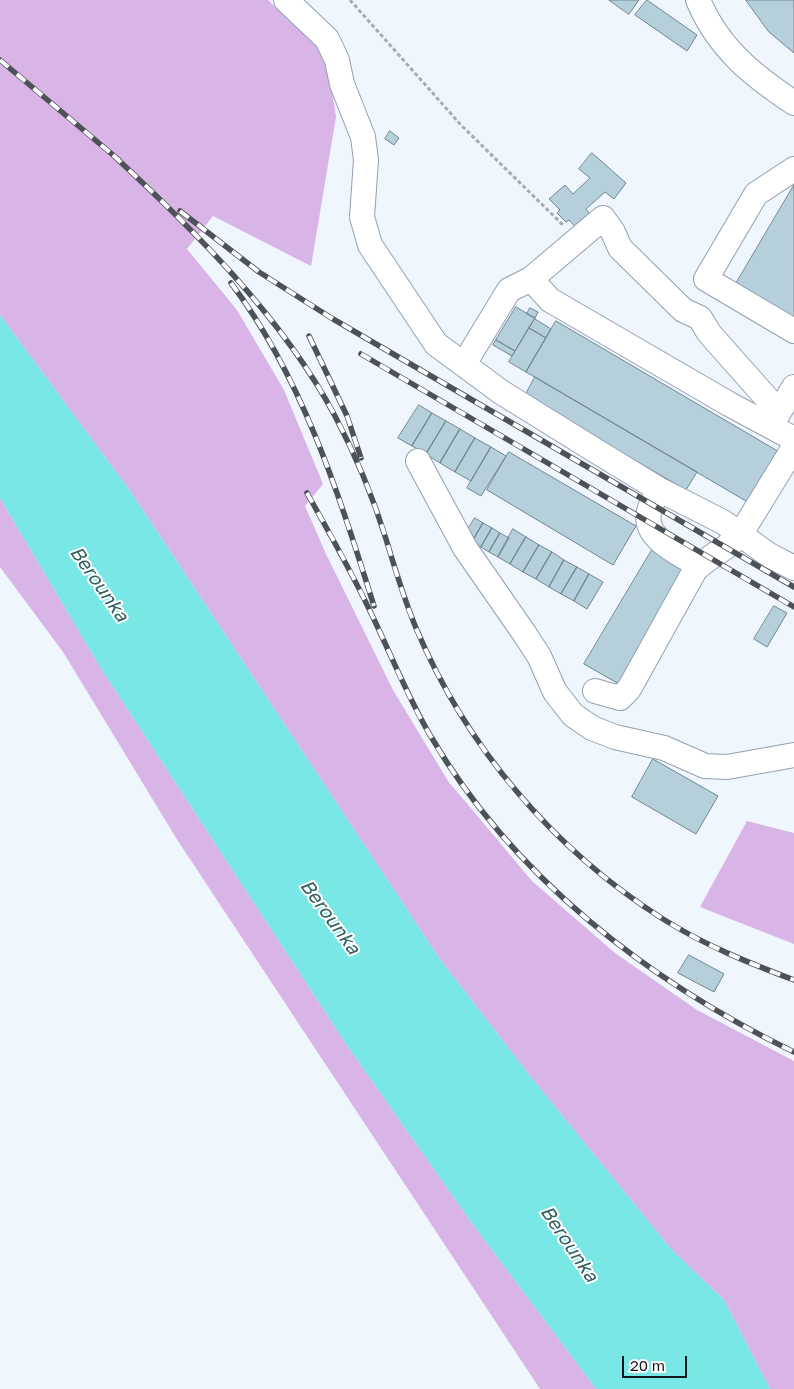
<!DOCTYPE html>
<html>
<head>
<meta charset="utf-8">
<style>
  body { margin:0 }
  #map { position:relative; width:794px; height:1389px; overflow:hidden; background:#f0f6fe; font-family:"Golos Text",sans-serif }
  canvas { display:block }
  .scale { position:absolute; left:622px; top:1356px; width:65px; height:22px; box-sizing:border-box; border:2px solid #12171d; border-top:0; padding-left:6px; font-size:15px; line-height:18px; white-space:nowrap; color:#12171d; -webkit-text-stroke:4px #fff; paint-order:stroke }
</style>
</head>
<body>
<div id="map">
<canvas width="794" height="1389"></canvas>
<div class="scale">20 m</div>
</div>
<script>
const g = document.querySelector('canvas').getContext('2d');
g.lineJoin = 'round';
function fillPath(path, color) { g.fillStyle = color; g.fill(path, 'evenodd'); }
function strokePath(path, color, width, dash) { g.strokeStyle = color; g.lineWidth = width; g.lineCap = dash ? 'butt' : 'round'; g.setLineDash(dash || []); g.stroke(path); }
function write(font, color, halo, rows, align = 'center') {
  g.font = font + ' "Golos Text",sans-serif'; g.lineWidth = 4; g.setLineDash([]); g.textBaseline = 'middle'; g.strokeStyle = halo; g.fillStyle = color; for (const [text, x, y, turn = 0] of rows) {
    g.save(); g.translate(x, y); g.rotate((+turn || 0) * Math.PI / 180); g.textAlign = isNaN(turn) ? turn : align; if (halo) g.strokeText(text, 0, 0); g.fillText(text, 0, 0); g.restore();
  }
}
fillPath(new Path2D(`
  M 0,0 L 268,0 L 327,56 L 336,117 L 311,266 L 213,216 L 187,249 L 237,310 L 284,390 L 323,484 L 305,506 L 326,554 L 393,690 L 448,781 L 532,881 L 615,953 L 697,1010 L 794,1061 L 794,1389 L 770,1389 L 724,1300 L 671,1249 L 530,1076 L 439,958 L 133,495 L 0,315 Z
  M 0,498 L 100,667 L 348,1047 L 471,1222 L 596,1389 L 540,1389 L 178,841 L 63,652 L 0,567 Z
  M 747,821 L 794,833 L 794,944 L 700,907 Z`), '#d9b4e6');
fillPath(new Path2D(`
  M 0,315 L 133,495 L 439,958 L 530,1076 L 671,1249 L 724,1300 L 770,1389 L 596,1389 L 471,1222 L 348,1047 L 100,667 L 0,498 Z`), '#78e7e5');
const building = new Path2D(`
  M 609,0 L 639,0 L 629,14 Z
  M 647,0 L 697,35 L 687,51 L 635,15 Z
  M 746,0 L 794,0 L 794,53 L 769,32 Z
  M 390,131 L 399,138 L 394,145 L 385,139 Z
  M 592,153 L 626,183 L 614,199 L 605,192 L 586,209 L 593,217 L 578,230 L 569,220 L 566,222 L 557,213 L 560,210 L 549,199 L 565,185 L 573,194 L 590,178 L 579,169 Z
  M 794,185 L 794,322 L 734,287 Z
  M 516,307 L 535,318 L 515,351 L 496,340 Z
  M 530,308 L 538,312 L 535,318 L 527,314 Z
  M 535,319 L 551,329 L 546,338 L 529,328 Z
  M 556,321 L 781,453 L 751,504 L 526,372 Z
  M 529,328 L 546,338 L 526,372 L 509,362 Z
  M 496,340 L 515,351 L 512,356 L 493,345 Z
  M 535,377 L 697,472 L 686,490 L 525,396 Z
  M 419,405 L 432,413 L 412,446 L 398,438 Z
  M 432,413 L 446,421 L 426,454 L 412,446 Z
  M 446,421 L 460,429 L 440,463 L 426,454 Z
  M 460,429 L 475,438 L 455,472 L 440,463 Z
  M 475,438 L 491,447 L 471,481 L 455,472 Z
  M 491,447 L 506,456 L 481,496 L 467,488 Z
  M 509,452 L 636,526 L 613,565 L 487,490 Z
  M 475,518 L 483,523 L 472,542 L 463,537 Z
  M 483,523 L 492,528 L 481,547 L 472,542 Z
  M 492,528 L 500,533 L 489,552 L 481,547 Z
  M 513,529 L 526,537 L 510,564 L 498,557 Z
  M 500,533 L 509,538 L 498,557 L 489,552 Z
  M 526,537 L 539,545 L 523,572 L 510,564 Z
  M 539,545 L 552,552 L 536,579 L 523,572 Z
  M 655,545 L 689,566 L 619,684 L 584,664 Z
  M 552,552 L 564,560 L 549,587 L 536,579 Z
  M 564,560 L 577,567 L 561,594 L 549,587 Z
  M 577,567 L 589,574 L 574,601 L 561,594 Z
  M 589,574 L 603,582 L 587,609 L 574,601 Z
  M 774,606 L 787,613 L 767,647 L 754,639 Z
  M 653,759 L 718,796 L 696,834 L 632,797 Z
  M 689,955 L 724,974 L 714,992 L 678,973 Z`);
fillPath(building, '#b6d0db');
strokePath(building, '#6e8690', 1);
const minor = new Path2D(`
  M 286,0 L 327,39 L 337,60 L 342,84 L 363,137 L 366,160 L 362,217 L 370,245 L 436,344 L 501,392 L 596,451 L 660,490 L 723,522 L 769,555 L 794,568
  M 698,0 C 718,48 752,75 794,103
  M 794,169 L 756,194 L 706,279 L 794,331
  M 531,279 L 603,218 L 613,232 L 620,248 L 683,310 L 700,318 L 709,333 L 779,412
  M 464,364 L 509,290 L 531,279 L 550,300 L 729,404 L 794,439
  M 772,424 L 794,387
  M 418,461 L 465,548 L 524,633 L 539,656 L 555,692 L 573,715 L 592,728 L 615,737 L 664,748 L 705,766 L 727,767 L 794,755
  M 660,490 C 628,532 668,546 699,566
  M 595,691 L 620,698 L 629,689 L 695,570 C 709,556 727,549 740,535 L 794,447`);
strokePath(minor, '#92a0b2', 26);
strokePath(new Path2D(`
  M 350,0 L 461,125 L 563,225`), '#a6acb3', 3, [4, 2.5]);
strokePath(minor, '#fff', 24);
const rail = new Path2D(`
  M 0,60 L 119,160
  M 113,155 C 194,230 283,318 335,416 C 355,454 373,497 386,539 C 395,569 404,599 416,628 C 466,747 554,850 663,919 C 704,945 749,963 794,980
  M 180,211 L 259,272 L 333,319 L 794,587
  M 231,283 C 303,379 338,492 374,606
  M 309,336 L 347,416 L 361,458
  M 361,354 L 794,607
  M 307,493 C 329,532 351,571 370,611 C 390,652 407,696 430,735 C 513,877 648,981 794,1052`);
strokePath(rail, '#4d5258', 5.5);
strokePath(rail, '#fff', 4, [11]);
write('italic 19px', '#2f5f5f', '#fff', [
  ["Berounka",99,584,55],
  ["Berounka",330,917,54],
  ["Berounka",569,1244,56]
]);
</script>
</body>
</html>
